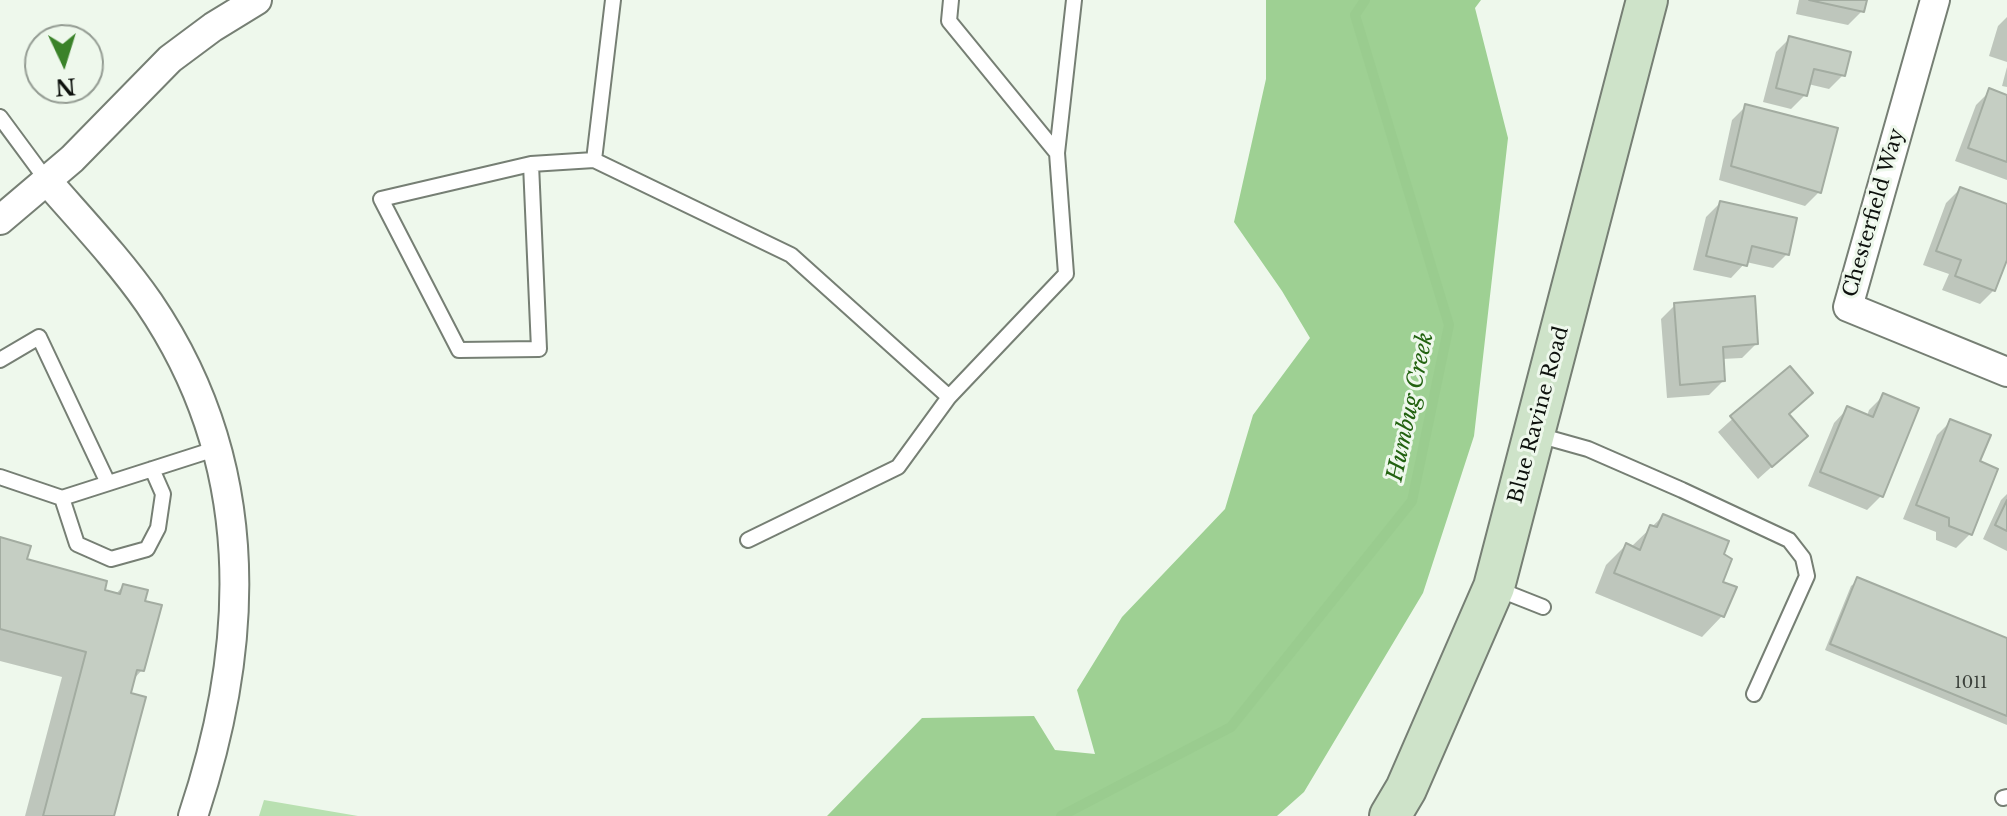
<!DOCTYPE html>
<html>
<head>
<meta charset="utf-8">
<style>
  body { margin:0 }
  #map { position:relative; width:2007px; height:816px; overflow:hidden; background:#eef8ec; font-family:"Libre Baskerville",serif }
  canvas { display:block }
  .north { position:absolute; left:24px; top:24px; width:80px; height:80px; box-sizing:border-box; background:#eef8ec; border:2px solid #949c93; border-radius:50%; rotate:176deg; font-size:22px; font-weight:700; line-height:32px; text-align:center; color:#0d110d }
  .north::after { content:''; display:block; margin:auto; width:28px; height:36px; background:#3a8229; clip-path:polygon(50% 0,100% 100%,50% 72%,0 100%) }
</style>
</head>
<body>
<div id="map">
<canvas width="2007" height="816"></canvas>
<div class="north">N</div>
</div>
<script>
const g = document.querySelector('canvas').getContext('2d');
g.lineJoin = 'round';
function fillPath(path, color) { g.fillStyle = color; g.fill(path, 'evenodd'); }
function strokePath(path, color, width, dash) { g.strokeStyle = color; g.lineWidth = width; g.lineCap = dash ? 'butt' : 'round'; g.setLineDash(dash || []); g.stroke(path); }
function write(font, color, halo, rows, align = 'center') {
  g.font = font + ' "Libre Baskerville",serif'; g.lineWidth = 6; g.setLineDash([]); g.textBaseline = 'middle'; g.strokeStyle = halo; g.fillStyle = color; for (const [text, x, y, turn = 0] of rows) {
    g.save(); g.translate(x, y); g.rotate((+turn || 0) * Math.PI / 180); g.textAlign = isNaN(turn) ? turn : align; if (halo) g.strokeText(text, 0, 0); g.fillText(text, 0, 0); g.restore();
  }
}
fillPath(new Path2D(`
  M 264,800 L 358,816 L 259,816 Z`), '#b9e0b1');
fillPath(new Path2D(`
  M 1266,0 L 1481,0 L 1475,8 L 1508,138 L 1474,436 L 1423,593 L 1304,792 L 1277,816 L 827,816 L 922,718 L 1034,716 L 1055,750 L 1095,754 L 1077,690 L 1122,617 L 1225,509 L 1253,415 L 1310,338 L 1282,291 L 1234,222 L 1266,79 Z`), '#9ed093');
fillPath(new Path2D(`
  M 1799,0 L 1865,0 L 1862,11 L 1848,25 L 1796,14 Z
  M 2007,17 L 2007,62 L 1989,56 L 1998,26 Z
  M 1790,38 L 1843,75 L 1829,89 L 1808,84 L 1805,95 L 1791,109 L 1763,102 L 1776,52 Z
  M 2007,67 L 2007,87 L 2002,86 Z
  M 1990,91 L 2007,97 L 2007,180 L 1955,161 L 1976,105 Z
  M 1746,106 L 1819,192 L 1805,206 L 1719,180 L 1732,120 Z
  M 1960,189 L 2007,206 L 2007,254 L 1994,290 L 1980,304 L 1942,290 L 1949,274 L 1923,265 L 1946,203 Z
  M 1720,203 L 1787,254 L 1773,268 L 1746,262 L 1731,278 L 1693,270 L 1706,217 Z
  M 1675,305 L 1756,344 L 1742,358 L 1722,359 L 1723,381 L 1709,395 L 1667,398 L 1661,319 Z
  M 1789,368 L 1787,415 L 1806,436 L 1758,479 L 1718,432 Z
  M 1883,396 L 1881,496 L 1867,510 L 1808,486 L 1834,423 L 1847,409 L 1867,416 L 1869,410 Z
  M 1951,421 L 1978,462 L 1970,534 L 1956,548 L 1936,540 L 1936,532 L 1903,519 L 1937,435 Z
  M 2007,494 L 2007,551 L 1983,539 L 2001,500 Z
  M 1663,516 L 1721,555 L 1721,583 L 1734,588 L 1722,616 L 1702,637 L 1595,593 L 1606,565 L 1626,545 L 1631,547 Z
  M 0,540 L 25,561 L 115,595 L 123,586 L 143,602 L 142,670 L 132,681 L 112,816 L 25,816 L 62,677 L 0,661 Z
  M 1858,580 L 2007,641 L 2007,725 L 1825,650 L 1851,586 Z`), '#0003');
strokePath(new Path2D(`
  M 1061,816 L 1231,727 L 1412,501 L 1449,325 L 1355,15 L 1365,0`), '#9acc8f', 10);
const building = new Path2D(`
  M 1809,0 L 1867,0 L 1864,12 Z
  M 1789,36 L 1851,52 L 1845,76 L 1814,69 L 1807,96 L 1776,88 Z
  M 1989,88 L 2007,95 L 2007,162 L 1968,148 Z
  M 1745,104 L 1838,128 L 1821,193 L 1731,166 Z
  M 1960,187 L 2007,204 L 2007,260 L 1995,291 L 1955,276 L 1961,260 L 1936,251 Z
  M 1720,201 L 1797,218 L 1789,255 L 1752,246 L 1747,266 L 1706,256 Z
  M 1755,296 L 1758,344 L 1723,347 L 1725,381 L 1680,385 L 1674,303 Z
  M 1790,366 L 1813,393 L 1789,414 L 1808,436 L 1772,467 L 1730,416 Z
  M 1883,393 L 1919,408 L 1883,497 L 1820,472 L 1847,406 L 1873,417 Z
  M 1950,419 L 1991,435 L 1980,461 L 1998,469 L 1972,535 L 1949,526 L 1949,518 L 1916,505 Z
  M 2007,500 L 2007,531 L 1995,525 Z
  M 1663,514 L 1729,541 L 1724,554 L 1732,559 L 1723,582 L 1737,587 L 1724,617 L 1614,573 L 1626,543 L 1640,550 L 1650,525 L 1657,527 Z
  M 0,537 L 31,546 L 27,559 L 107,581 L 105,590 L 120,594 L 123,584 L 148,590 L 145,601 L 162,605 L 144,671 L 137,670 L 131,693 L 146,697 L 114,816 L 43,816 L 86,652 L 0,629 Z
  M 1857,577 L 2007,638 L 2007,716 L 1830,644 Z`);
fillPath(building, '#c5cec3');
strokePath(building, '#a3aca1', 2);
const service = new Path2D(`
  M 951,0 L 949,21 L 1057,153 L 1074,0
  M 0,117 L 48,182
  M 594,160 L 791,255 L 949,397
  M 531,164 L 539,349 L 459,350 L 381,199 L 531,164 L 594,160 L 613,0
  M 0,360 L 39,337 L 108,483
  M 1538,435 L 1588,449 L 1682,490 L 1789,540 L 1803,558 L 1807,576 L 1754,694
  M 152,469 L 163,494 L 158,528 L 147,549 L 111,559 L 77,544 L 62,498 L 215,449
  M 0,477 L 62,498
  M 748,540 L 898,467 L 949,397 L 1066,274 L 1057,153
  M 1495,588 L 1543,607
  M 2003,798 L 2007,797`);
const minor = new Path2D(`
  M 1935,0 L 1848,307 L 2007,372
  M 48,182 C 82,221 119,260 149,303 C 257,462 252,640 193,816
  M 0,220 L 72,159 L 170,59 L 213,27 L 257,0`);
const secondary = new Path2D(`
  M 1390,816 L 1406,789 L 1494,587 L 1647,0`);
strokePath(service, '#767f74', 18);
strokePath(minor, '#767f74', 32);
strokePath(secondary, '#767f74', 44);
strokePath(service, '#fff', 14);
strokePath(minor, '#fff', 28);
strokePath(secondary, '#cee3c9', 40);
write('16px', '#3b403a', null, [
  ["1011",1971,683]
]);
write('20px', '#0d110d', '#eef8ec', [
  ["Chesterfield Way",1874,213,-74],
  ["Blue Ravine Road",1539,415,-75]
]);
write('italic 22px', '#226210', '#eef8ec', [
  ["Humbug Creek",1411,407,-78]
]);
</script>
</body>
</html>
